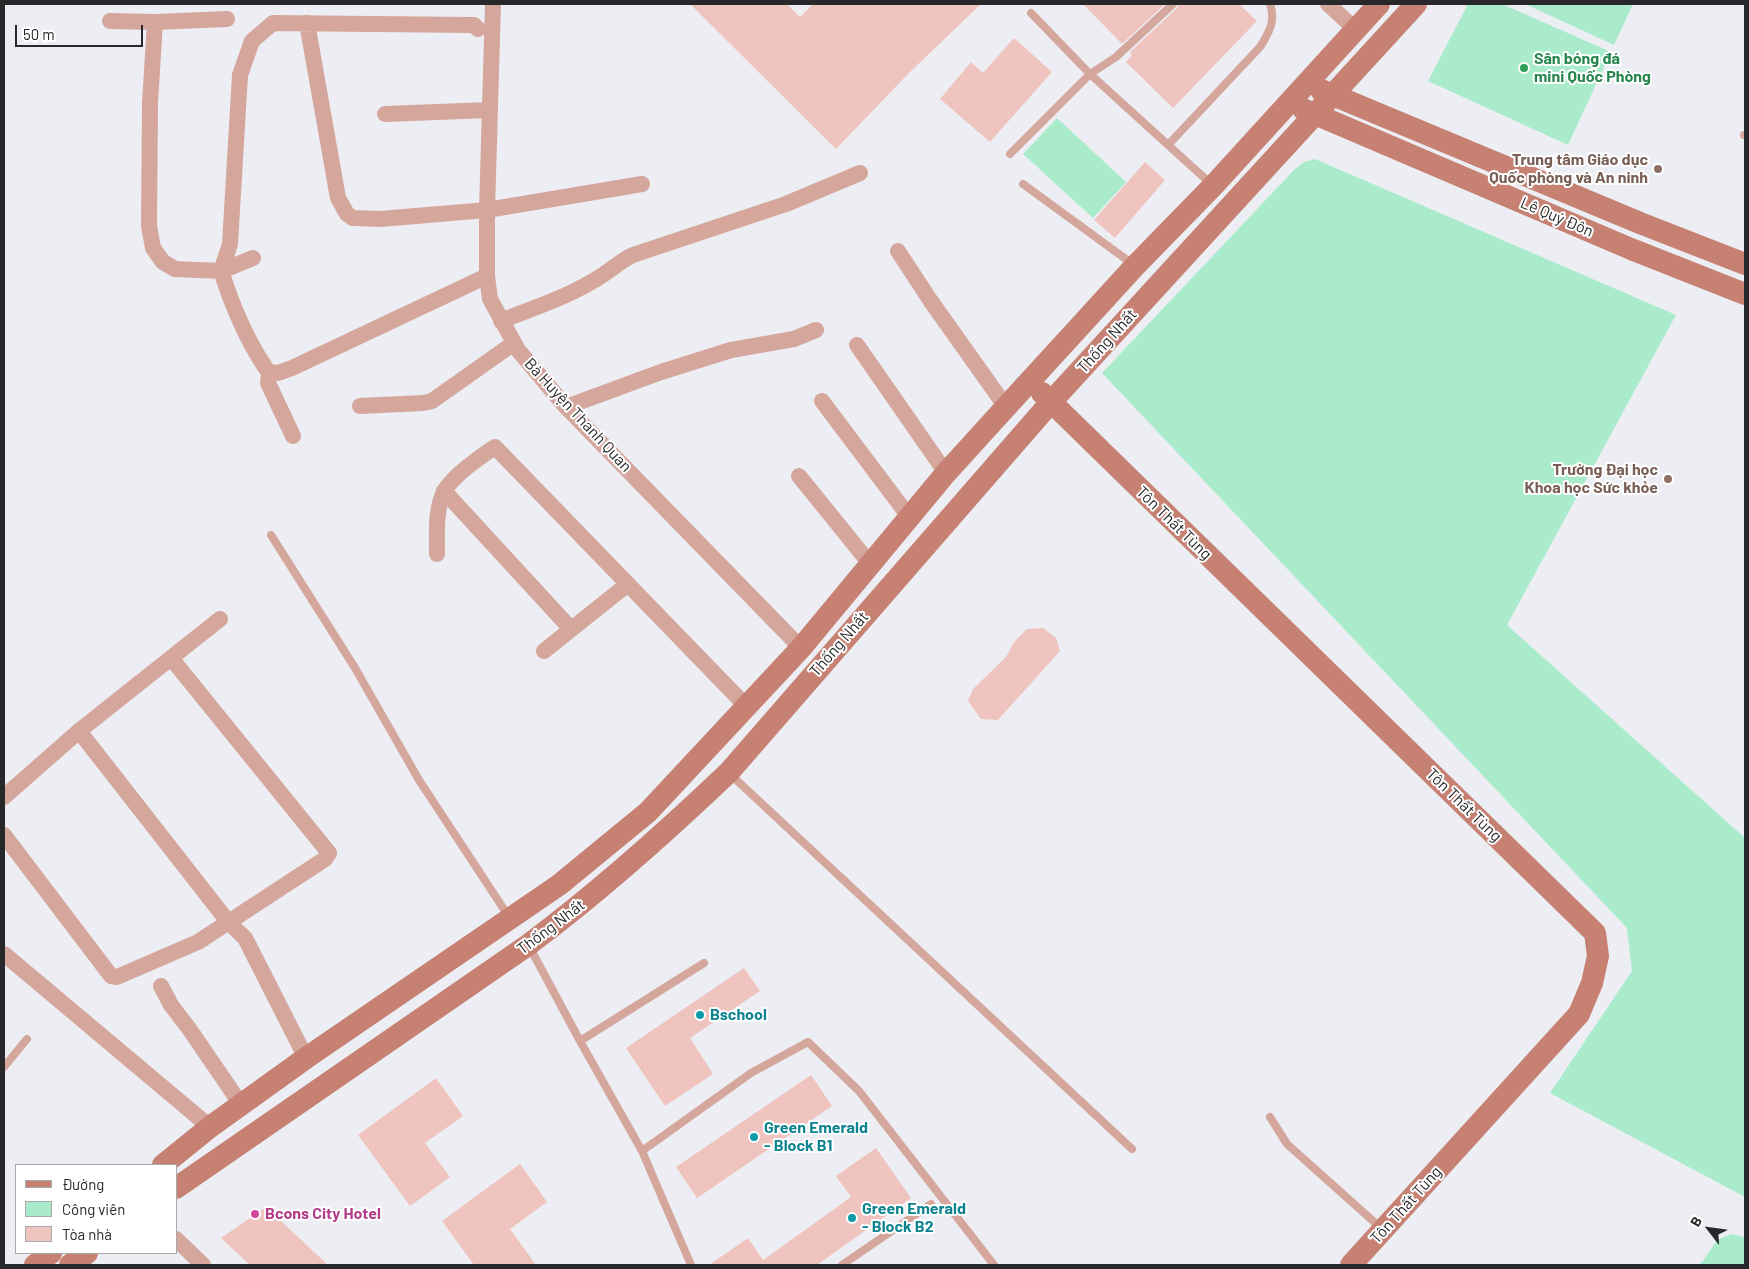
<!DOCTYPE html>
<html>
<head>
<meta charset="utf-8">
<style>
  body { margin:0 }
  #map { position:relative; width:1749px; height:1269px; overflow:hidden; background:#eceef4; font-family:Barlow,sans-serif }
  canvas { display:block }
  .frame { position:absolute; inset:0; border:5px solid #28282b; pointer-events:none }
  .legend { position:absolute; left:15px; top:1164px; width:162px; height:90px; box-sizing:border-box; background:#fff; border:1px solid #a9a9aa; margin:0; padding:6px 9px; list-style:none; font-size:15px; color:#28282b }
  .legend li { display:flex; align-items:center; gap:10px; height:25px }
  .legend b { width:25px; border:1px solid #a9a9aa }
  .north { position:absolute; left:1684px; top:1204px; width:50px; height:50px; -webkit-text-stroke:4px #fff; paint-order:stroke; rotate:300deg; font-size:14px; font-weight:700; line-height:20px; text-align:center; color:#28282b }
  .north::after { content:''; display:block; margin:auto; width:18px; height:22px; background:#28282b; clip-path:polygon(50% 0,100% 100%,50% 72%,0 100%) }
  .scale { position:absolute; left:15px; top:25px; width:128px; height:22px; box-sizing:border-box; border:2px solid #28282b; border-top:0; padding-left:6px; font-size:15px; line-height:18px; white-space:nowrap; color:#28282b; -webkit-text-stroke:4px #fff; paint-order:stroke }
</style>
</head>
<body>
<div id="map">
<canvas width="1749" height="1269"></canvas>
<div class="frame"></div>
<ul class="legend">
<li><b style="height:6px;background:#c68173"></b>Đường</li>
<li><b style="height:14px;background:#a9ebcb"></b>Công viên</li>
<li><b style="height:14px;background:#f0c4be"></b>Tòa nhà</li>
</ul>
<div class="north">B</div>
<div class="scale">50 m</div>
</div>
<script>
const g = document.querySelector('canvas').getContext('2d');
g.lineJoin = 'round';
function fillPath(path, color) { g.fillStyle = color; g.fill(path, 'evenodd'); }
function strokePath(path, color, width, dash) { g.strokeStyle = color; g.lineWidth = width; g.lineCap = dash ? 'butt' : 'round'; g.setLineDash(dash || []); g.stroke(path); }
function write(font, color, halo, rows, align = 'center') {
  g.font = font + ' Barlow,sans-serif'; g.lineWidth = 4; g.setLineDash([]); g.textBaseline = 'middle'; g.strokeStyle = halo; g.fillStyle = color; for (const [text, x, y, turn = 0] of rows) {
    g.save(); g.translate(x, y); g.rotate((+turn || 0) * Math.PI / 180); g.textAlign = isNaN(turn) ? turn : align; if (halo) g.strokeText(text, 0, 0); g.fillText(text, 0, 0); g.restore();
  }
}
fillPath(new Path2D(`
  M 1468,4 L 1502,4 L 1611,52 L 1568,145 L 1428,81 Z
  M 1525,4 L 1633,4 L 1614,45 Z
  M 1057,118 L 1126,182 L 1093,218 L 1023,154 Z
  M 1315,159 L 1676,315 L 1507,625 L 1745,838 L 1745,1197 L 1550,1093 L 1632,971 L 1627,928 L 1102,373 L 1295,169 L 1304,162 Z
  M 1731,1234 L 1745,1237 L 1745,1265 L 1698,1265 L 1703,1261 L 1717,1240 Z`), '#a9ebcb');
fillPath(new Path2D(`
  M 690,4 L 787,4 L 800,17 L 813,4 L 981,4 L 909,73 L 836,149 Z
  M 1083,4 L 1165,4 L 1122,44 Z
  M 1179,4 L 1239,4 L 1257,21 L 1173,108 L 1126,62 L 1132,55 L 1130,52 L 1177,8 Z
  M 1014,38 L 1052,72 L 990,142 L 940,99 L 971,62 L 983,73 Z
  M 1145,162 L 1165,180 L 1115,238 L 1094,220 Z
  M 1043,628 L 1056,638 L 1060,651 L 998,720 L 981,719 L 968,701 L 973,689 L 1006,657 L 1014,642 L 1027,629 Z
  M 744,968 L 760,991 L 690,1038 L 713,1074 L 665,1106 L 626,1048 Z
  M 811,1075 L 832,1106 L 697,1198 L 676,1167 Z
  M 436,1078 L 463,1116 L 425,1143 L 450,1177 L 410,1206 L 358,1135 Z
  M 876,1148 L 911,1198 L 817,1265 L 709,1265 L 748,1238 L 763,1260 L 851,1197 L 836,1176 Z
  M 520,1164 L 547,1202 L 510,1229 L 536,1265 L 474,1265 L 442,1221 Z
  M 266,1207 L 328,1265 L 250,1265 L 221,1238 Z`), '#f0c4be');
strokePath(new Path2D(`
  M 1031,13 L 1090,74 L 1211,184
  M 1744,135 L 1745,135
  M 1168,145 L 1260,47 C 1269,33 1276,20 1270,4
  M 1010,154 L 1090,74 L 1116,57 L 1173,4
  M 1023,184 L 1134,265
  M 271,535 L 355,668 L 419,780 L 509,917
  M 730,774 L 1132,1149
  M 529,946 L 580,1041
  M 704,963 L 580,1041 L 642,1151 L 751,1073 L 808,1042 L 859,1091 L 994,1265
  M 4,1067 L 27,1039
  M 1270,1117 L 1287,1144 L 1382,1229
  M 642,1151 L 691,1265
  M 842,1265 L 931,1204`), '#d5a69c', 8);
strokePath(new Path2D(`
  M 493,4 L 487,210 L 487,276 L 490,299 L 518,350 L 566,407 L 801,648
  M 1328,4 L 1355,29
  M 227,19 L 155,22 L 150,103 L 149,226 L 153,248 L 163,262 L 175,269 L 221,271 L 253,258
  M 110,21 L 155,22
  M 307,23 L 338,198 L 347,214 L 353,218 L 380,219 L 487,210 L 642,184
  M 385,114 L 489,110
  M 898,251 L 930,300 L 1006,407
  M 221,271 L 230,244 L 240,75 L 252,41 L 273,23 L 474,25 L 478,29
  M 221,271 C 232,305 245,337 265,367 L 269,372 L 278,373 L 292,368 L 487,276
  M 501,321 C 533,308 568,297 598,278 C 610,271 620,261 633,255 L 786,204 L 860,173
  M 857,345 L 946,473
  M 269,372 L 268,383 L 293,436
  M 822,401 L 910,518
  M 360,406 L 423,403 L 432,401 L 514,343
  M 566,407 L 661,372 L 731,350 L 794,339 L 816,330
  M 799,476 L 871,565
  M 444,491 L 571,629
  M 437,554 C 437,535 435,507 445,490 C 453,476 481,456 495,447 L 747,707
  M 544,651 L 628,584
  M 79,731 L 229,923 L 245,938 L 306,1058
  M 4,797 L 79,731 L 220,619
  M 4,835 L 111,976 L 117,977 L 198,942 L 325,859 L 329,853 L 171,658
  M 4,954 L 210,1127
  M 161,986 L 171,1005 L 190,1030 L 242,1106
  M 176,1239 L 203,1265`), '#d5a69c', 16);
strokePath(new Path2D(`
  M 1321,90 L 1640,223 L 1745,264
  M 1303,109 L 1631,249 L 1745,294
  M 1042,393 L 1595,933 L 1598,956 L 1592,983 L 1579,1014 L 1351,1265
  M 163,1165 L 210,1127 L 306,1058 L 559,885 L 648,812 L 801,648 L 946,473 L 1006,407 L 1135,266 L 1213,186 L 1379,4
  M 176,1188 L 528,945 C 599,892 665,833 729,772 L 1051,402 L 1416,4
  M 35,1265 L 51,1253
  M 70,1265 L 87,1253`), '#c68173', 22);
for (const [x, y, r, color] of [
  [1524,68,5,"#2e9e5b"],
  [1658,169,5,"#8d6e63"],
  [1668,479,5,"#8d6e63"],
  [700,1015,5,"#0f9aa8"],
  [754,1137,5,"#0f9aa8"],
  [255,1214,5,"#d1479c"],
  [852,1218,5,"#0f9aa8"]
]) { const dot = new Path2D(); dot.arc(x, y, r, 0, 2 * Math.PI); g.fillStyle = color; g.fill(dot); strokePath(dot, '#fff', 2); }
write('bold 16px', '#27864d', '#fff', [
  ["Sân bóng đá",1534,59],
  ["mini Quốc Phòng",1534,77]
], 'left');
write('bold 16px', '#785e54', '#fff', [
  ["Trung tâm Giáo dục",1648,160],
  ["Quốc phòng và An ninh",1648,178],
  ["Trường Đại học",1658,470],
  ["Khoa học Sức khỏe",1658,488]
], 'right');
write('16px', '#28282b', '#fff', [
  ["Lê Quý Đôn",1557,217,23],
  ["Thống Nhất",1107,341,-48],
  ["Bà Huyện Thanh Quan",578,415,47],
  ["Tôn Thất Tùng",1174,523,44],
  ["Thống Nhất",839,644,-49],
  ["Tôn Thất Tùng",1464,805,44],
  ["Thống Nhất",551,927,-37],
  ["Tôn Thất Tùng",1406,1205,-48]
]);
write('bold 16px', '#0d838f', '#fff', [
  ["Bschool",710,1015],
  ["Green Emerald",764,1128],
  ["- Block B1",764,1146],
  ["Green Emerald",862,1209],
  ["- Block B2",862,1227]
], 'left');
write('bold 16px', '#b23c85', '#fff', [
  ["Bcons City Hotel",265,1214]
], 'left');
</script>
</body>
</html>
